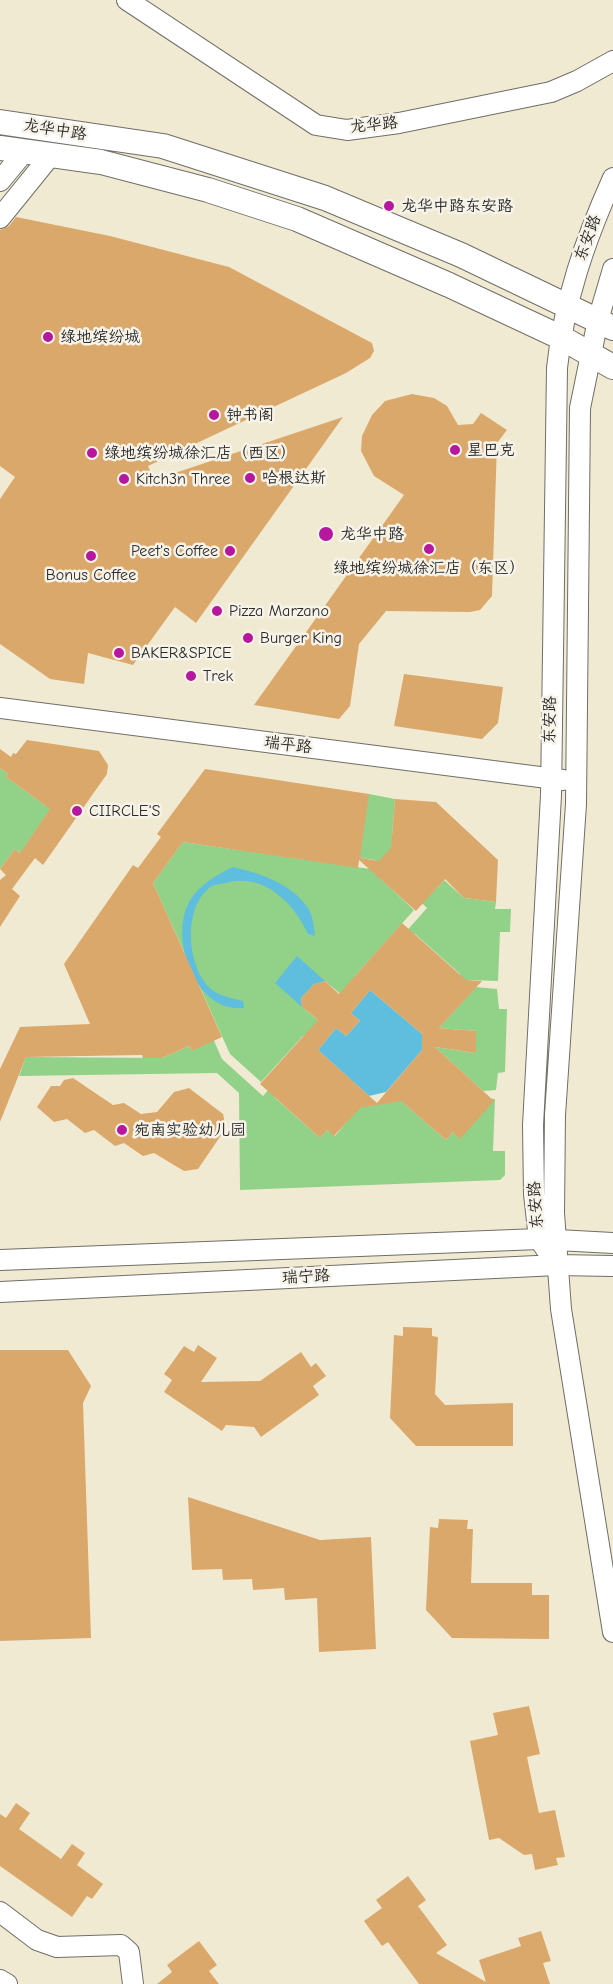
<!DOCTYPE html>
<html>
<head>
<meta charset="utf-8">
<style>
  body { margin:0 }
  canvas { display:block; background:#f0ead3 }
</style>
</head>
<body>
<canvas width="613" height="1984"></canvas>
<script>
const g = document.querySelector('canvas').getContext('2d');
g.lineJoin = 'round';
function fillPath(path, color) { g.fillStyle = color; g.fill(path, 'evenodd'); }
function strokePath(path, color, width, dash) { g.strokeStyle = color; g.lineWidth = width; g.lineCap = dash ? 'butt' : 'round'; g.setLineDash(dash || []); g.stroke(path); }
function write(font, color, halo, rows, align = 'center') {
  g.font = font + ' "Comic Neue","LXGW WenKai TC",sans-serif'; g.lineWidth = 5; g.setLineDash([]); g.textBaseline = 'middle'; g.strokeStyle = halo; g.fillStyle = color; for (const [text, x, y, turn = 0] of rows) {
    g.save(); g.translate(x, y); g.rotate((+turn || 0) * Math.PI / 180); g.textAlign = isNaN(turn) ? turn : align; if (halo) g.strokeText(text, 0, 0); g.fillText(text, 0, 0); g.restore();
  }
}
fillPath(new Path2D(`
  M 0,768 L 8,774 L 6,777 L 46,806 L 53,805 L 23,849 L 35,858 L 32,861 L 15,849 L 0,869 Z
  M 369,794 L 395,799 L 392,836 L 397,841 L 395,879 L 375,860 L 333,855 Z
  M 183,842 L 370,869 L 414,910 L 355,976 L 350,1002 L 325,981 L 314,984 L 301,998 L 302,1007 L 325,1026 L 303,1036 L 261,1082 L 230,1054 L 153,883 Z
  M 444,880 L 464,898 L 496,902 L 495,909 L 511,909 L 510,932 L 500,932 L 498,981 L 469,980 L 462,989 L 460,974 L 415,934 L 403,935 L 427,908 L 410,892 L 437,888 Z
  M 476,987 L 497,989 L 499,1009 L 507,1009 L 505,1072 L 498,1073 L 496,1090 L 483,1091 L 435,1047 L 476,1053 L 476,1031 L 439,1028 Z
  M 207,1025 L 222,1059 L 263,1096 L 292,1063 L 274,1097 L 320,1138 L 327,1130 L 335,1136 L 355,1112 L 349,1106 L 369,1106 L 400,1100 L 446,1140 L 453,1132 L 460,1138 L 483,1098 L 495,1099 L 493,1151 L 505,1151 L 505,1175 L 500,1180 L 240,1190 L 239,1093 L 217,1073 L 19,1076 L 26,1057 L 162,1058 L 189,1046 L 192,1051 Z`), '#92d288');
fillPath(new Path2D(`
  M 233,867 C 260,873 292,884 308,908 C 313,915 314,928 315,936 L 308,934 C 294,903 263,872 226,883 C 221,884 212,885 209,888 C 182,910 187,969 212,990 C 220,996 234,999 243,1001 L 244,1008 C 198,1013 172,947 186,909 C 194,888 214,876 233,867 Z
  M 297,956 L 325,981 L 314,984 L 301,998 L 302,1007 L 275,983 Z
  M 370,990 L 422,1034 L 422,1050 L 386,1092 L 369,1096 L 318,1050 L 336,1028 L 346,1036 L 360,1021 L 351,1013 Z`), '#5fbdde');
fillPath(new Path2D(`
  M 16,217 L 110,236 L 229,267 L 372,343 L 374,351 L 370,358 L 346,373 L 148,466 L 154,480 L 343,417 L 196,623 L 175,607 L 133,665 L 88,653 L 84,684 L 50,679 L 0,644 L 0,499 L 15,477 L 0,466 L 0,230 L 9,226 Z
  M 412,394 L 434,398 L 447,406 L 458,425 L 473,424 L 481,413 L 507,430 L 497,443 L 492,596 L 480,610 L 470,612 L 386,611 L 359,644 L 350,706 L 339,719 L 254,705 L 404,495 L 374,476 L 361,451 L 362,436 L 372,415 L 385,401 Z
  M 404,674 L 503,687 L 498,723 L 482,739 L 394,726 Z
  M 27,740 L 99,751 L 108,765 L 107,774 L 43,865 L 35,858 L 12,889 L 20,896 L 0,927 L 0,880 L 6,875 L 0,869 L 15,849 L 20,853 L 50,809 L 6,777 L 8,774 L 0,768 L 0,749 L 11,757 L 13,753 L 16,754 Z
  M 205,769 L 369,794 L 360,858 L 379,861 L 391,848 L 395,799 L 436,802 L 498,860 L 496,902 L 464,898 L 445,879 L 416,911 L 359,860 L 358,868 L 183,842 L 153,883 L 222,1037 L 192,1051 L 189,1046 L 162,1058 L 143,1058 L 142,1055 L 26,1057 L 0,1122 L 0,1069 L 20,1027 L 90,1024 L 64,964 L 133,865 L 138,868 L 161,837 L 157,834 Z
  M 402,923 L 466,980 L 482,981 L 439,1028 L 476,1031 L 476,1053 L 435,1047 L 494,1101 L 460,1139 L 453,1132 L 446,1140 L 401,1101 L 360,1108 L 334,1136 L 327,1130 L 320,1138 L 260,1084 L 318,1020 L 302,1007 L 301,998 L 314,984 L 325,981 L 339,994 ZM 370,990 L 422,1034 L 422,1050 L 377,1103 L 318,1050 L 336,1028 L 346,1036 L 360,1021 L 351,1013 Z
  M 73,1078 L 113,1105 L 124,1103 L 141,1114 L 157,1112 L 174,1092 L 189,1088 L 223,1114 L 226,1128 L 198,1169 L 184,1171 L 154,1153 L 143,1156 L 124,1143 L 115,1146 L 94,1130 L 85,1133 L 67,1119 L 54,1122 L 37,1107 L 51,1086 L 60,1086 L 64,1080 Z
  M 403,1327 L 432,1328 L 432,1336 L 438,1337 L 435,1394 L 445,1405 L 513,1403 L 513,1446 L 416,1446 L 390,1418 L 394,1335 L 403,1336 Z
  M 198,1345 L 217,1358 L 201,1382 L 260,1381 L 301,1352 L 311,1367 L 316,1363 L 326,1376 L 313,1386 L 319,1395 L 261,1437 L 254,1427 L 226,1425 L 222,1431 L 164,1392 L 172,1380 L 164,1374 L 184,1346 L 194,1352 Z
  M 0,1350 L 68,1350 L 91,1386 L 83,1403 L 91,1638 L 0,1641 Z
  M 188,1497 L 320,1540 L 371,1537 L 376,1649 L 319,1652 L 317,1598 L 285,1600 L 284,1588 L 253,1590 L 252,1579 L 223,1580 L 222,1569 L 192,1570 Z
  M 439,1519 L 468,1520 L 467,1529 L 473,1529 L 471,1583 L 532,1583 L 532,1595 L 549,1595 L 549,1639 L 452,1638 L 426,1610 L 430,1527 L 438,1528 Z
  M 529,1706 L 540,1754 L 527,1757 L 534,1791 L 539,1813 L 555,1810 L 565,1857 L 556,1858 L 558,1865 L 535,1870 L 532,1854 L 524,1855 L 499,1838 L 489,1840 L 470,1741 L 498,1735 L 493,1713 Z
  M 16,1803 L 30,1813 L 19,1829 L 61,1859 L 72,1844 L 85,1853 L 77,1865 L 103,1884 L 92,1899 L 87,1896 L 72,1917 L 0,1866 L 0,1814 L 6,1818 Z
  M 408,1876 L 426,1900 L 418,1906 L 447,1945 L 436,1953 L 486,1982 L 479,1960 L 521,1946 L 518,1938 L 541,1931 L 551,1961 L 543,1963 L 550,1984 L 419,1984 L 388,1942 L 382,1946 L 364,1921 L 382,1908 L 376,1900 Z
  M 199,1941 L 217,1965 L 209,1971 L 219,1984 L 157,1984 L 172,1972 L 167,1965 Z`), '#dba86b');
const minor = new Path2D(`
  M 127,0 L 316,125 L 347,130 L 399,123 L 551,92 L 577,81 L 613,61
  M 0,181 L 24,152
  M 0,218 L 51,155
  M 613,269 L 598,320 L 580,408 L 576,804 L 555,1115 L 554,1213 L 561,1309 L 613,1632
  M 0,708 L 563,780
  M 0,1260 L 539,1239 L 613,1243
  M 557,1265 L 539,1239 L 534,1194 L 533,1125 L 551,795 L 557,368 C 564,301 585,240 613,178
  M 0,1292 L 557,1265 L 613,1266
  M 0,1912 L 37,1940 L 57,1947 L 121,1945 L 129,1952 L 133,1984
  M 0,1980 L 7,1984`);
const major = new Path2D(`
  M 0,122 L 163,146 L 325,198 L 461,255 L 613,328
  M 0,148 L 101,162 L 208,190 L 297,219 L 449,285 L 560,337 L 613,367`);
strokePath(minor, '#706e66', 22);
strokePath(major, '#706e66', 26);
strokePath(minor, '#fff', 20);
strokePath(major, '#fff', 24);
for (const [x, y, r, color] of [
  [389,206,6,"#b5179e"],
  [48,337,6,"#b5179e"],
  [214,415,6,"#b5179e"],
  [455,450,6,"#b5179e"],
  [92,453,6,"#b5179e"],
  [250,478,6,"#b5179e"],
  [124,479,6,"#b5179e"],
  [326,534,8,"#b5179e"],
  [429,549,6,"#b5179e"],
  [230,551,6,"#b5179e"],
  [91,556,6,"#b5179e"],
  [217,611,6,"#b5179e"],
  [248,638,6,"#b5179e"],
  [119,653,6,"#b5179e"],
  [191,676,6,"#b5179e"],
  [77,811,6,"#b5179e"],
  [122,1130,6,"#b5179e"]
]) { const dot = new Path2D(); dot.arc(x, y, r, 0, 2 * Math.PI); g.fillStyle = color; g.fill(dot); strokePath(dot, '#f7f3e8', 2); }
write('16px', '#2b2b2b', '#f7f3e8', [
  ["龙华路",374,125,-6],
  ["龙华中路",55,130,9],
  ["东安路",588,238,-70],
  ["东安路",550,720,-89],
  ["瑞平路",288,745,7],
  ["东安路",536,1205,-94],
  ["瑞宁路",306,1277,-3]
]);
write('16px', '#2b2b2b', '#f7f3e8', [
  ["龙华中路东安路",401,206],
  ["绿地缤纷城",60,337],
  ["钟书阁",226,415],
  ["星巴克",467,450],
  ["绿地缤纷城徐汇店（西区）",104,453],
  ["哈根达斯",262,478],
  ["Kitch3n Three",136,479],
  ["龙华中路",340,534],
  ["Peet's Coffee",218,551,"right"],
  ["绿地缤纷城徐汇店（东区）",429,568,"center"],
  ["Bonus Coffee",91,575,"center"],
  ["Pizza Marzano",229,611],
  ["Burger King",260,638],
  ["BAKER&SPICE",131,653],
  ["Trek",203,676],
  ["CIIRCLE'S",89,811],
  ["宛南实验幼儿园",134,1130]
], 'left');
</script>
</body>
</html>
